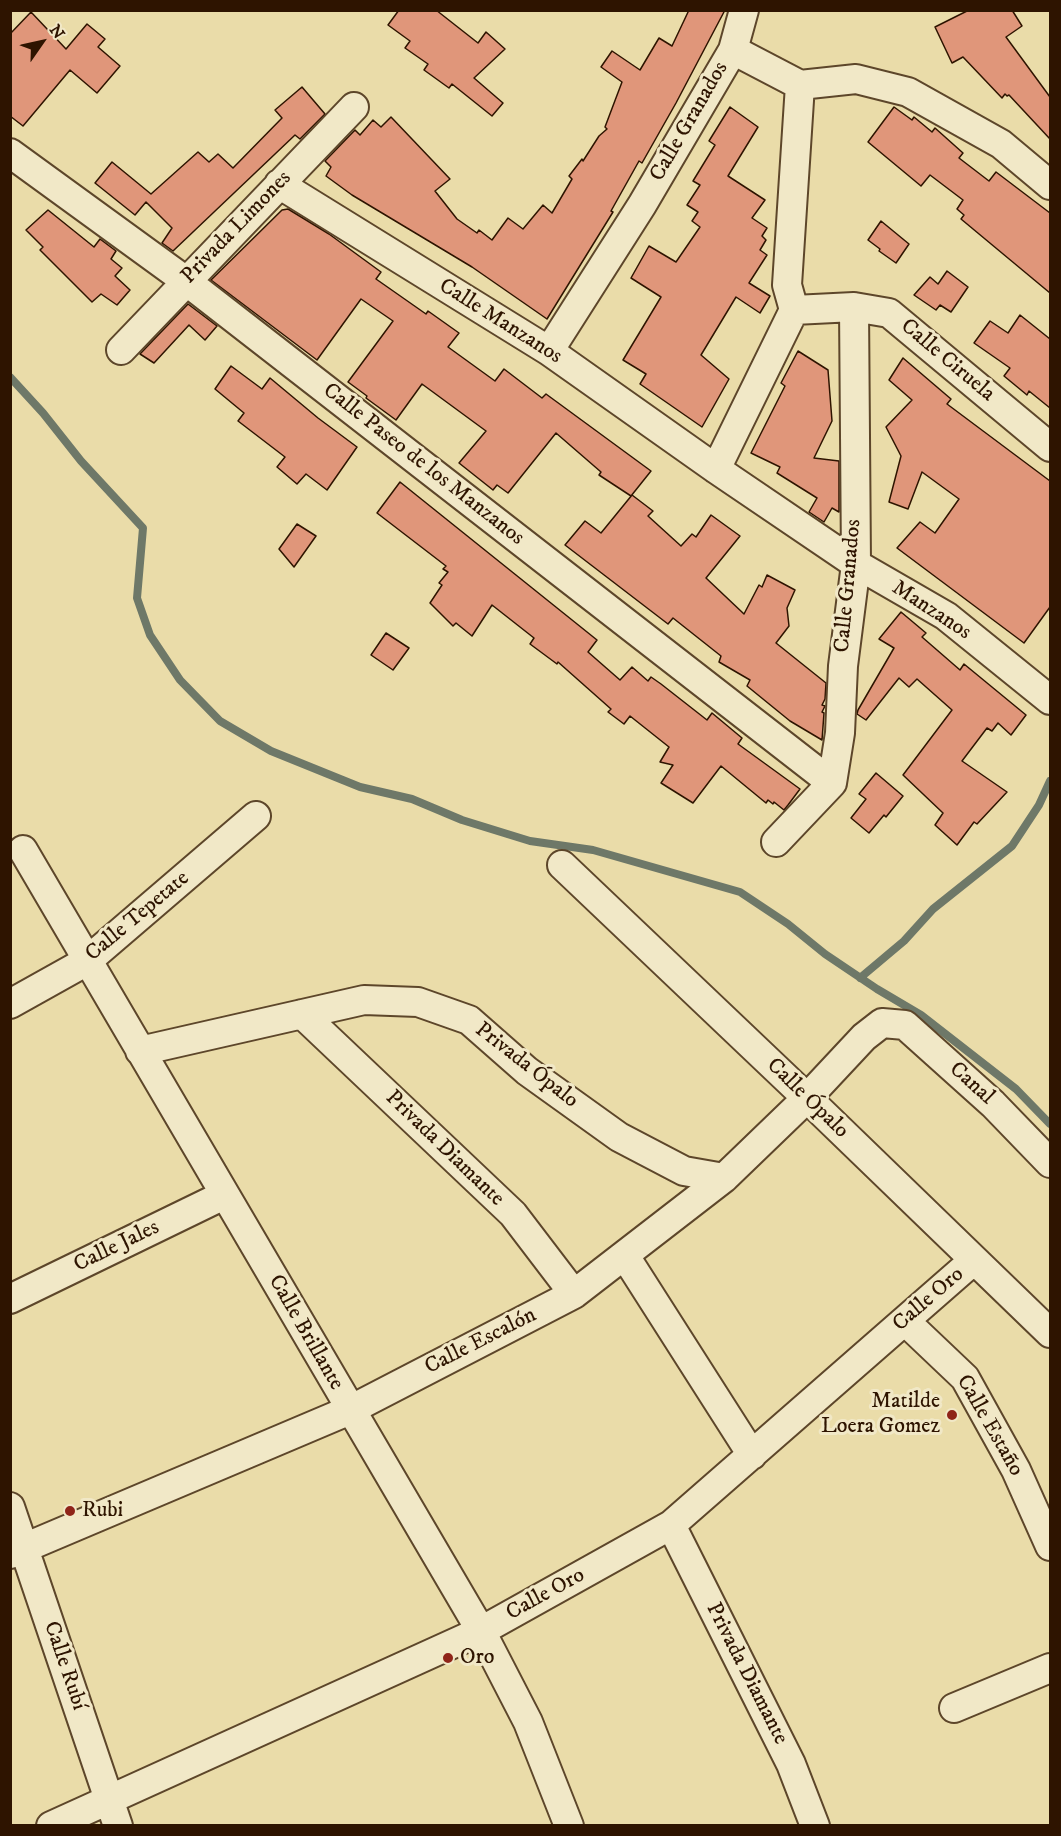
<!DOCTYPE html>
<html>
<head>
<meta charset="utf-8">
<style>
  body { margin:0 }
  #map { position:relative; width:1061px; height:1836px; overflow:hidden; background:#eadca9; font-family:"IM FELL DW Pica",serif }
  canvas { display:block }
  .frame { position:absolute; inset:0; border:12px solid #2e1400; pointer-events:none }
  .north { position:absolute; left:12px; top:12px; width:60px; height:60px; -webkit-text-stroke:4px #f1e8c7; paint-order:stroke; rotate:56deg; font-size:16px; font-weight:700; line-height:24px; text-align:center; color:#2e1400 }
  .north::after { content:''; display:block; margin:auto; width:21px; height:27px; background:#2e1400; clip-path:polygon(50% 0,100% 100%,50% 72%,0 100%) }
</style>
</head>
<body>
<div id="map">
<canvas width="1061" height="1836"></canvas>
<div class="frame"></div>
<div class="north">N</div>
</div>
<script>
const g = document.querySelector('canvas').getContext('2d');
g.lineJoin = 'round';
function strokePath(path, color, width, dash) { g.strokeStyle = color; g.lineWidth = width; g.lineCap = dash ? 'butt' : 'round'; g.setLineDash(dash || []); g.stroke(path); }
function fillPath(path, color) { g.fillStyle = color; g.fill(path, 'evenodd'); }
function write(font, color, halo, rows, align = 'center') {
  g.font = font + ' "IM FELL DW Pica",serif'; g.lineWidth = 6; g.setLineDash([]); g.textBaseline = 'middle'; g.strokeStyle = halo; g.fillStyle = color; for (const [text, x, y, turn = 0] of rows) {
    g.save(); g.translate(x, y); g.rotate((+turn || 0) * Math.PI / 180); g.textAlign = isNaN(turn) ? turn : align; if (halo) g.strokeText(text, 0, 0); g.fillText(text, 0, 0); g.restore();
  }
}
strokePath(new Path2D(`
  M 10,377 L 43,413 L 81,461 L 143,528 L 137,598 L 150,635 L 180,680 L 220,721 L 271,751 L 360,787 L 412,799 L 462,820 L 530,841 L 593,850 L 740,892 L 788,924 L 825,954 L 877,989 L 921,1015 L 1016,1089 L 1050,1124
  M 860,978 L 904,941 L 933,909 L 1012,846 L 1039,805 L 1050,781`), '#6e7868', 8);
const building = new Path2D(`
  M 399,10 L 436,10 L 478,43 L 486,32 L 505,49 L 474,78 L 503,103 L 492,116 L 452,84 L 449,88 L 424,70 L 428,64 L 405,48 L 410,41 L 388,25 Z
  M 689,10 L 725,10 L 676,103 L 642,163 L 639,161 L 611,211 L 613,212 L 547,319 L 472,267 L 352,195 L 326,176 L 331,167 L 325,161 L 355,130 L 360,135 L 373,120 L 381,127 L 391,117 L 450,179 L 435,191 L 457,219 L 477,233 L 479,230 L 492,240 L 508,218 L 523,229 L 543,205 L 552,213 L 572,179 L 569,176 L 582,159 L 583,161 L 599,136 L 607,129 L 605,127 L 622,82 L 601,67 L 612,51 L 640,70 L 659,38 L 672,46 Z
  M 969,10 L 1012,10 L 1022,26 L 1006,37 L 1050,97 L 1050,139 L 1009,95 L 1007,96 L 1005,94 L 1002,98 L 963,57 L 952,63 L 935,27 Z
  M 31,12 L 66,49 L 87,24 L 105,39 L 98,47 L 120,66 L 97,93 L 70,70 L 23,126 L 10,116 L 10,34 Z
  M 302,87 L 325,114 L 300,139 L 295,135 L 173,251 L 162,243 L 172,228 L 146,202 L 135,215 L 95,183 L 112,162 L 151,194 L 198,152 L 209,162 L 218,154 L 233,168 L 282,118 L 275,110 Z
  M 730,107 L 758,127 L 728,176 L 765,200 L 752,218 L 767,228 L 762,236 L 766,240 L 760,250 L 767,255 L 749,283 L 770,296 L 760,313 L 736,297 L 701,355 L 729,379 L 702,427 L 640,384 L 646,374 L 623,360 L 661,297 L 631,278 L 649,246 L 676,262 L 700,227 L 692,221 L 698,212 L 687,205 L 700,185 L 693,181 L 715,145 L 709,141 Z
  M 894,107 L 912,120 L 914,117 L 932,132 L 935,128 L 963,153 L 959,158 L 989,181 L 996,172 L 1050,213 L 1050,293 L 961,219 L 964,215 L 957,209 L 963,200 L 930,175 L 921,186 L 868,142 Z
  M 288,209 L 329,234 L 381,272 L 376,279 L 426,314 L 428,311 L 459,333 L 448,347 L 495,381 L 504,369 L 542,398 L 546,394 L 651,471 L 631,496 L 599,475 L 601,472 L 556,433 L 508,493 L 497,485 L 493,490 L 459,463 L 486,431 L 422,384 L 396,420 L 366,398 L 367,396 L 348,382 L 393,321 L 361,299 L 317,360 L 211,280 L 282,210 Z
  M 48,210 L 94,247 L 100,239 L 116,251 L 111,259 L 122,268 L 115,276 L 130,290 L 117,305 L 101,294 L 92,302 L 40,250 L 43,247 L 26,230 Z
  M 881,221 L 909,244 L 896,263 L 879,251 L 880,249 L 868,240 Z
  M 947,271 L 968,287 L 951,312 L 940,305 L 936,310 L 914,295 L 930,277 L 938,284 Z
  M 188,304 L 217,326 L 205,340 L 189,325 L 154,363 L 140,354 Z
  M 1020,315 L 1050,339 L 1050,408 L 1029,391 L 1027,395 L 1004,376 L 1010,368 L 974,343 L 990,321 L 1008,333 Z
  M 798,351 L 828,370 L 832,421 L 814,458 L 839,461 L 839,512 L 832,508 L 824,522 L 809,512 L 817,498 L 777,473 L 780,467 L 751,453 L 785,386 L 781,383 Z
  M 903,358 L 951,399 L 947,404 L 1050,481 L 1050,607 L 1024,643 L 897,548 L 920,522 L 935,533 L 959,499 L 922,472 L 908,509 L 889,502 L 901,456 L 886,427 L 912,400 L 889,380 Z
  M 231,366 L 262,389 L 270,378 L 318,418 L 357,447 L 327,490 L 306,474 L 297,484 L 277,467 L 285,457 L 238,421 L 244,413 L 215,389 Z
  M 400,482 L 597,640 L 588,652 L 620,680 L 632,667 L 648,681 L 651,677 L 661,684 L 707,720 L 712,713 L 742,738 L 738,744 L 800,789 L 788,805 L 784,810 L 774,802 L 773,804 L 768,800 L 766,803 L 721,766 L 693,803 L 661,783 L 673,765 L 660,762 L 669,747 L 630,716 L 624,724 L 608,712 L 611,709 L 558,662 L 557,664 L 530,644 L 534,638 L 492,605 L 472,636 L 456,623 L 453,626 L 430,603 L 442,585 L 439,583 L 448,572 L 443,569 L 446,566 L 377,513 Z
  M 632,495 L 653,511 L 648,516 L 681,546 L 692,534 L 696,537 L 711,515 L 740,536 L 706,578 L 744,614 L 759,585 L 762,587 L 767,575 L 795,590 L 787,608 L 789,626 L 776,643 L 826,683 L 825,699 L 822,705 L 825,706 L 822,712 L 824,713 L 822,740 L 790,721 L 747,686 L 750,680 L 719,662 L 721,656 L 673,618 L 668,624 L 565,545 L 585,521 L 601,533 Z
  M 297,524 L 316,536 L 294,567 L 279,549 Z
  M 901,612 L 926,633 L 922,637 L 960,670 L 964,664 L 1026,715 L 1011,735 L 998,723 L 992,731 L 987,728 L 962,761 L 1007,792 L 977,824 L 974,822 L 957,845 L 935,825 L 943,813 L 903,775 L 952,710 L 917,679 L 909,687 L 899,678 L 866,720 L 857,714 L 858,710 L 894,648 L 879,639 Z
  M 386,633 L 409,648 L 393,670 L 371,655 Z
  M 876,773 L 903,796 L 886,817 L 884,815 L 869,833 L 851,818 L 866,799 L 859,794 Z`);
fillPath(building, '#e0967a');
strokePath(building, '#2e1400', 1.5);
const minor = new Path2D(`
  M 733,50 L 800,85 L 856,79 L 908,92 L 1001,144 L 1050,185
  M 10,153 L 186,281 L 832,783
  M 279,184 L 549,351 L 716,469 L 856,564 L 946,616 L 1050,700
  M 794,310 L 854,307 L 889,313 L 1050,447
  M 794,310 L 787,285 L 800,85
  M 121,350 L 354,107
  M 549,351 L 642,205 L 733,50 L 744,10
  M 716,469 L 794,310
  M 776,842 L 832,783 L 840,733 L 843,666 L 856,564 L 854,307
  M 23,850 L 481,1631 L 528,1722 L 569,1826
  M 562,865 L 807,1098 L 1050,1333
  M 10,1004 L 87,961 L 256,816
  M 302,1014 L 513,1214 L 574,1294
  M 140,1051 L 364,1000 L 418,1002 L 469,1020 L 527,1071 L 619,1137 L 684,1171 L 724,1178
  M 625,1256 L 752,1455
  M 10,1299 L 224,1195
  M 905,1321 L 965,1378 L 1016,1470 L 1050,1546
  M 10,1507 L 118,1826
  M 671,1525 L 791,1764 L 815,1826
  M 10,1554 L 350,1410 L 574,1294 L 724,1178 L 807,1098 L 864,1037 L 882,1023 L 905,1025 L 993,1104 L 1050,1163
  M 954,1708 L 1050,1668
  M 51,1826 L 481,1631 L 671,1525 L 974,1260`);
strokePath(minor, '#5d462a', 32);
strokePath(minor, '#f1e8c7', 28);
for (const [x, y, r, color] of [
  [952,1415,6,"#8f2418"],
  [70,1511,6,"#8f2418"],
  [448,1658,6,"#8f2418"]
]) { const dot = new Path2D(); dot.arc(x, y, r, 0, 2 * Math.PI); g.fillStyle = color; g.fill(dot); strokePath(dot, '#f1e8c7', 2); }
write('22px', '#2e1400', '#f1e8c7', [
  ["Calle Granados",690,122,-60],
  ["Privada Limones",237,228,-46],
  ["Calle Manzanos",500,322,32],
  ["Calle Ciruela",947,361,40],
  ["Calle Paseo de los Manzanos",423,465,38],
  ["Calle Granados",849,586,-85],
  ["Manzanos",931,611,33],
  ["Calle Tepetate",138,917,-40],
  ["Privada Ópalo",526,1066,38],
  ["Canal",971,1084,42],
  ["Calle Ópalo",807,1099,44],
  ["Privada Diamante",444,1149,44],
  ["Calle Jales",117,1247,-26],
  ["Calle Oro",929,1300,-41],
  ["Calle Brillante",305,1333,60],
  ["Calle Escalón",481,1342,-27],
  ["Calle Estaño",989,1426,60],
  ["Calle Oro",546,1595,-29],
  ["Calle Rubí",64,1666,71],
  ["Privada Diamante",746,1674,63]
]);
write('22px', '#2e1400', '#f1e8c7', [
  ["Matilde",940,1402,"right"],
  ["Loera Gomez",940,1427,"right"],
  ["Rubi",82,1511],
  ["Oro",460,1658]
], 'left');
</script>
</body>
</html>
